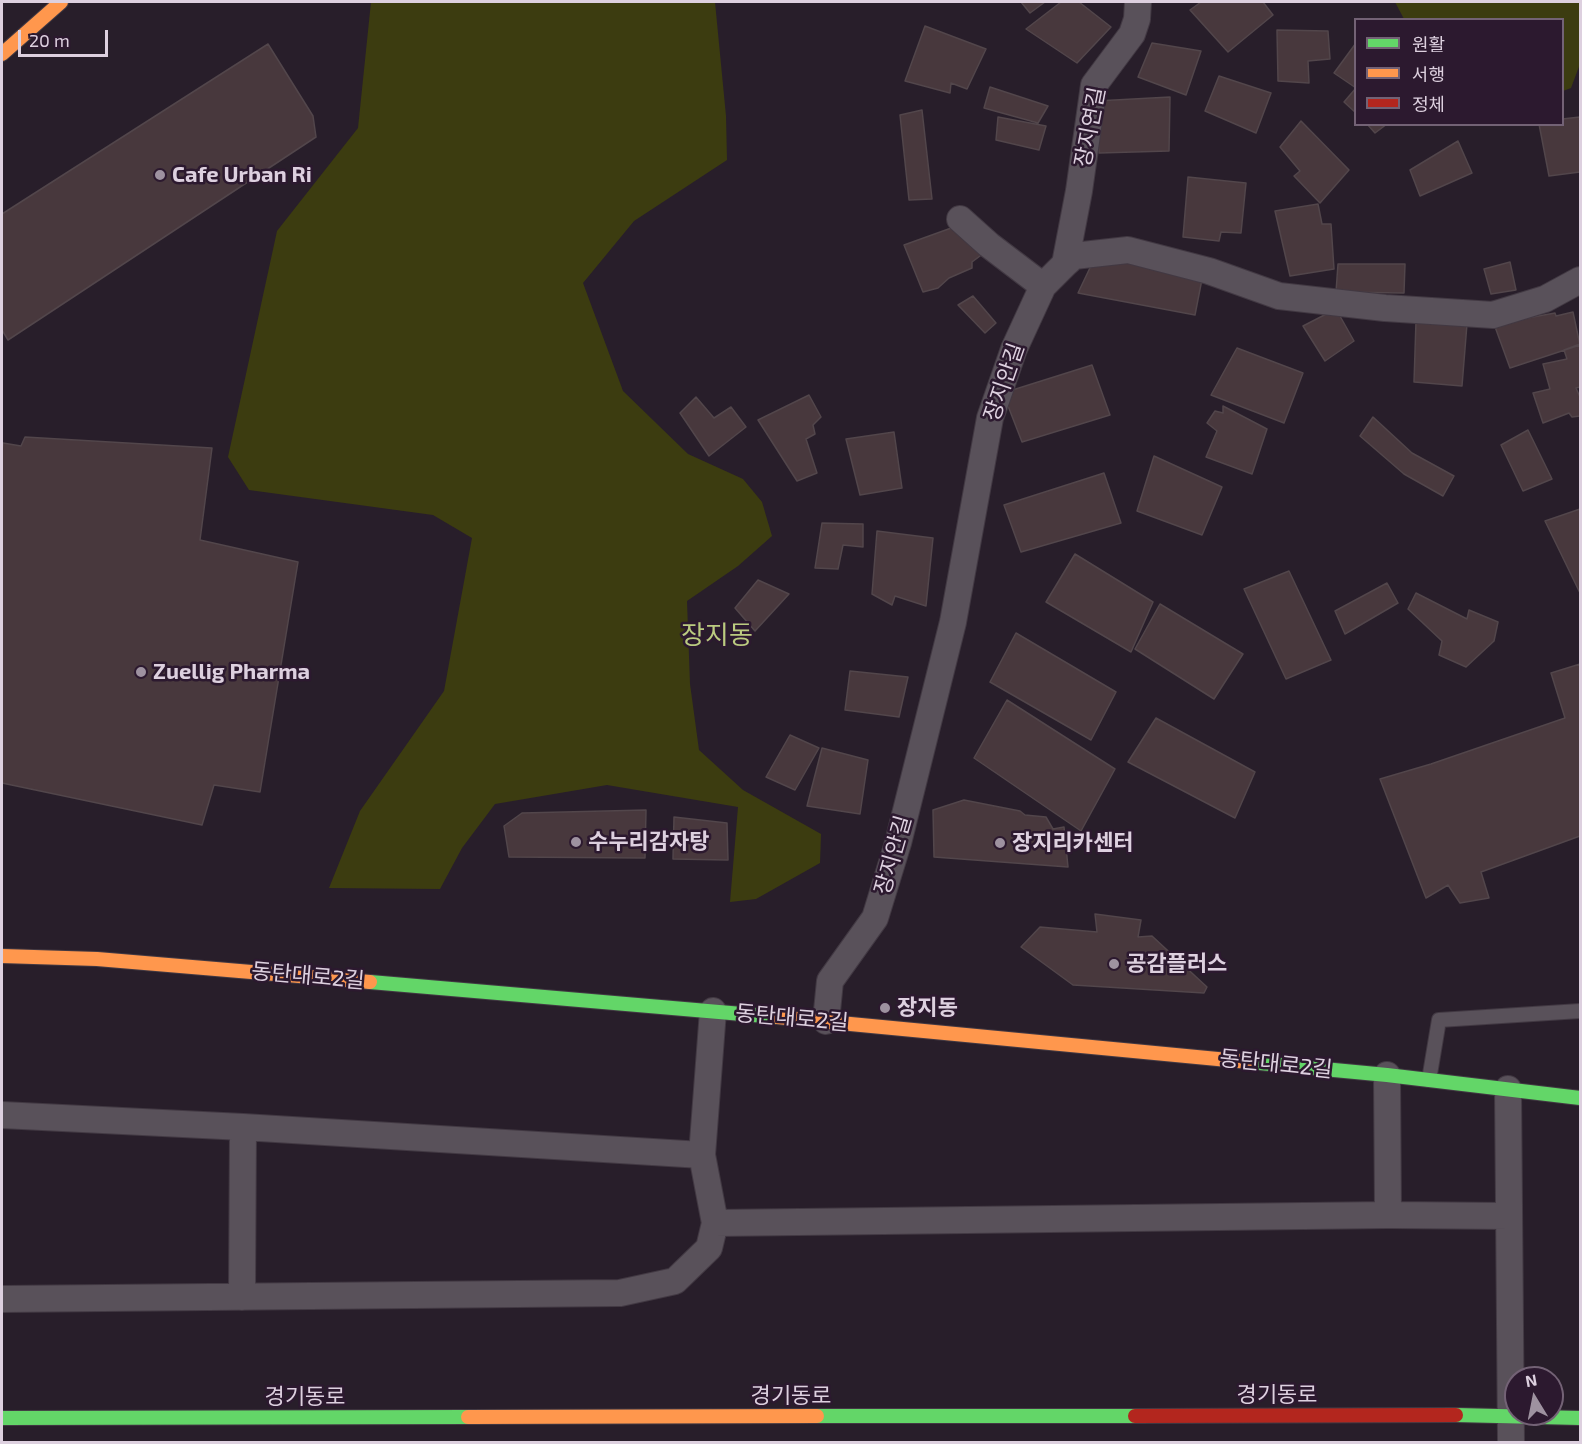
<!DOCTYPE html>
<html>
<head>
<meta charset="utf-8">
<style>
  body { margin:0 }
  #map { position:relative; width:1582px; height:1444px; overflow:hidden; background:#281e2a; font-family:"Exo 2","Noto Sans KR",sans-serif }
  canvas { display:block }
  .frame { position:absolute; inset:0; border:3px solid #ddd0df; pointer-events:none }
  .legend { position:absolute; left:1354px; top:18px; width:210px; height:108px; box-sizing:border-box; background:#2c192f; border:2px solid #736275; margin:0; padding:8px 10px; list-style:none; font-size:18px; color:#ddd0df }
  .legend li { display:flex; align-items:center; gap:12px; height:30px }
  .legend b { width:30px; border:2px solid #736275 }
  .north { position:absolute; left:1504px; top:1366px; width:60px; height:60px; box-sizing:border-box; background:#2c192f; border:2px solid #736275; border-radius:50%; rotate:350deg; font-size:16px; font-weight:700; line-height:24px; text-align:center; color:#ddd0df }
  .north::after { content:''; display:block; margin:auto; width:21px; height:27px; background:#9e92a0; clip-path:polygon(50% 0,100% 100%,50% 72%,0 100%) }
  .scale { position:absolute; left:18px; top:30px; width:90px; height:27px; box-sizing:border-box; border:3px solid #ddd0df; border-top:0; padding-left:8px; font-size:18px; line-height:21px; white-space:nowrap; color:#ddd0df; -webkit-text-stroke:4px #2c192f; paint-order:stroke }
</style>
</head>
<body>
<div id="map">
<canvas width="1582" height="1444"></canvas>
<div class="frame"></div>
<ul class="legend">
<li><b style="height:8px;background:#63d668"></b>원활</li>
<li><b style="height:8px;background:#ff974d"></b>서행</li>
<li><b style="height:8px;background:#b3261e"></b>정체</li>
</ul>
<div class="north">N</div>
<div class="scale">20 m</div>
</div>
<script>
const g = document.querySelector('canvas').getContext('2d');
g.lineJoin = 'round';
function fillPath(path, color) { g.fillStyle = color; g.fill(path, 'evenodd'); }
function strokePath(path, color, width, dash) { g.strokeStyle = color; g.lineWidth = width; g.lineCap = dash ? 'butt' : 'round'; g.setLineDash(dash || []); g.stroke(path); }
function write(font, color, halo, rows, align = 'center') {
  g.font = font + ' "Exo 2","Noto Sans KR",sans-serif'; g.lineWidth = 5; g.setLineDash([]); g.textBaseline = 'middle'; g.strokeStyle = halo; g.fillStyle = color; for (const [text, x, y, turn = 0] of rows) {
    g.save(); g.translate(x, y); g.rotate((+turn || 0) * Math.PI / 180); g.textAlign = isNaN(turn) ? turn : align; if (halo) g.strokeText(text, 0, 0); g.fillText(text, 0, 0); g.restore();
  }
}
fillPath(new Path2D(`
  M 371,2 L 715,2 L 726,116 L 727,160 L 634,221 L 583,283 L 623,391 L 688,454 L 743,479 L 762,502 L 772,536 L 738,566 L 687,601 L 690,684 L 699,750 L 743,790 L 821,834 L 820,863 L 756,899 L 730,902 L 738,807 L 607,785 L 495,804 L 462,848 L 440,889 L 329,888 L 360,811 L 444,691 L 472,538 L 433,515 L 249,490 L 228,457 L 277,231 L 358,128 Z
  M 1395,2 L 1580,2 L 1580,64 L 1571,88 L 1563,91 L 1562,20 L 1404,19 Z`), '#3c3c10');
const building = new Path2D(`
  M 1021,2 L 1045,2 L 1030,13 Z
  M 1061,2 L 1079,2 L 1111,27 L 1077,63 L 1026,29 Z
  M 1201,2 L 1263,2 L 1273,15 L 1228,52 L 1190,10 Z
  M 925,26 L 986,49 L 967,89 L 951,83 L 950,93 L 905,81 Z
  M 1277,30 L 1328,31 L 1330,59 L 1308,61 L 1309,83 L 1278,81 Z
  M 1152,43 L 1201,51 L 1186,95 L 1138,77 Z
  M 1356,43 L 1356,88 L 1334,73 Z
  M 268,44 L 313,116 L 316,137 L 8,340 L 2,330 L 2,214 Z
  M 1219,76 L 1271,93 L 1256,133 L 1205,111 Z
  M 990,87 L 1048,106 L 1038,123 L 984,108 Z
  M 1356,88 L 1356,113 L 1344,102 Z
  M 1170,97 L 1169,151 L 1099,153 L 1096,101 Z
  M 922,110 L 932,199 L 909,200 L 900,115 Z
  M 998,117 L 1046,126 L 1039,150 L 996,140 Z
  M 1580,117 L 1580,172 L 1549,176 L 1539,124 L 1562,124 L 1562,119 Z
  M 1301,121 L 1349,170 L 1320,203 L 1294,176 L 1300,171 L 1280,147 Z
  M 1367,124 L 1387,124 L 1375,133 Z
  M 1458,141 L 1472,173 L 1420,196 L 1410,170 Z
  M 1188,177 L 1246,183 L 1241,233 L 1221,232 L 1219,241 L 1183,237 Z
  M 1318,204 L 1322,224 L 1331,224 L 1334,269 L 1290,276 L 1275,211 Z
  M 954,227 L 960,236 L 963,233 L 984,253 L 972,262 L 972,268 L 949,278 L 938,288 L 923,292 L 904,245 Z
  M 1097,253 L 1203,274 L 1195,315 L 1078,293 Z
  M 1510,262 L 1516,290 L 1491,294 L 1484,269 Z
  M 1338,264 L 1405,264 L 1404,293 L 1336,292 Z
  M 973,296 L 996,323 L 985,333 L 958,305 Z
  M 1336,309 L 1354,341 L 1325,361 L 1303,326 Z
  M 1573,312 L 1580,345 L 1510,368 L 1494,324 L 1555,313 L 1556,316 Z
  M 1416,321 L 1467,324 L 1462,386 L 1414,382 Z
  M 1580,344 L 1580,387 L 1576,388 L 1580,397 L 1580,416 L 1572,417 L 1569,413 L 1543,423 L 1533,393 L 1550,389 L 1543,364 L 1567,359 L 1564,350 Z
  M 1237,348 L 1303,373 L 1284,423 L 1211,395 Z
  M 1092,365 L 1110,415 L 1022,442 L 1003,393 Z
  M 809,395 L 821,417 L 813,425 L 815,434 L 806,439 L 817,473 L 797,481 L 758,420 Z
  M 696,397 L 714,418 L 731,407 L 746,427 L 709,456 L 680,413 Z
  M 1223,406 L 1267,429 L 1252,474 L 1206,457 L 1217,431 L 1207,423 L 1215,411 L 1223,413 Z
  M 1373,417 L 1412,453 L 1454,476 L 1443,496 L 1404,474 L 1360,436 Z
  M 1528,430 L 1552,479 L 1523,491 L 1501,445 Z
  M 894,432 L 902,488 L 860,495 L 846,439 Z
  M 25,437 L 212,448 L 200,540 L 298,562 L 260,792 L 214,785 L 202,825 L 2,783 L 2,451 L 3,443 L 21,446 Z
  M 1154,456 L 1222,487 L 1202,535 L 1137,511 Z
  M 1104,473 L 1121,523 L 1021,552 L 1004,505 Z
  M 1580,509 L 1580,593 L 1545,521 Z
  M 822,523 L 863,524 L 863,547 L 843,545 L 838,569 L 815,568 Z
  M 877,531 L 933,538 L 926,606 L 895,596 L 892,605 L 872,594 Z
  M 1075,554 L 1153,602 L 1131,652 L 1046,602 Z
  M 1289,571 L 1331,660 L 1286,679 L 1244,589 Z
  M 758,580 L 789,594 L 755,631 L 735,608 Z
  M 1387,583 L 1398,603 L 1345,634 L 1335,611 Z
  M 1416,593 L 1467,619 L 1469,610 L 1498,622 L 1494,641 L 1466,667 L 1439,655 L 1442,641 L 1408,609 Z
  M 1160,604 L 1243,654 L 1214,699 L 1135,649 Z
  M 1016,633 L 1116,692 L 1091,740 L 990,682 Z
  M 1580,664 L 1580,836 L 1481,872 L 1489,898 L 1460,903 L 1448,885 L 1426,898 L 1380,779 L 1431,764 L 1565,718 L 1551,673 Z
  M 850,671 L 908,677 L 899,717 L 845,710 Z
  M 1007,700 L 1115,769 L 1081,831 L 974,758 Z
  M 1156,718 L 1255,772 L 1235,818 L 1128,762 Z
  M 790,735 L 819,748 L 795,790 L 766,777 Z
  M 822,748 L 868,760 L 860,814 L 807,806 Z
  M 964,800 L 1020,811 L 1025,815 L 1046,817 L 1053,829 L 1064,827 L 1068,867 L 934,857 L 933,810 Z
  M 646,810 L 645,858 L 509,857 L 504,826 L 522,813 Z
  M 674,817 L 727,823 L 728,860 L 673,859 Z
  M 1095,914 L 1141,920 L 1138,937 L 1152,936 L 1207,987 L 1204,993 L 1073,985 L 1021,947 L 1040,927 L 1097,932 Z`);
fillPath(building, '#48383d');
strokePath(building, '#52464b', 1.5);
const lane = new Path2D(`
  M 1429,1080 L 1439,1020 L 1580,1011`);
const street = new Path2D(`
  M 960,219 L 989,245 L 1043,286
  M 1065,264 L 1079,191 L 1094,85 L 1132,34 L 1137,19 L 1138,2
  M 826,1021 L 830,981 L 875,918 L 898,843 L 953,622 L 990,418 L 1014,349 L 1043,286 L 1065,264 L 1074,256 L 1128,250 L 1209,271 L 1279,296 L 1385,308 L 1493,315 L 1545,299 L 1580,280
  M 1387,1075 L 1388,1215
  M 1508,1089 L 1511,1442
  M 2,1115 L 243,1127 L 702,1155 L 715,1223 L 709,1248 L 675,1281 L 620,1293 L 2,1299
  M 702,1155 L 713,1011
  M 715,1223 L 1388,1215 L 1509,1216
  M 242,1297 L 243,1127`);
const fast = new Path2D(`
  M 370,982 L 777,1017
  M 1249,1062 L 1387,1075 L 1580,1098
  M 1456,1415 L 1580,1418
  M 817,1416 L 1135,1416
  M 2,1418 L 468,1417`);
const slow = new Path2D(`
  M 2,54 L 61,2
  M 2,956 L 97,959 L 370,982
  M 777,1017 L 1249,1062
  M 468,1417 L 817,1416`);
const jam = new Path2D(`
  M 1135,1416 L 1456,1415`);
strokePath(lane, '#423943', 16);
strokePath(street, '#423943', 28);
strokePath(fast, '#423943', 16);
strokePath(slow, '#423943', 16);
strokePath(jam, '#423943', 16);
strokePath(lane, '#59515a', 14);
strokePath(street, '#59515a', 26);
strokePath(fast, '#63d668', 14);
strokePath(slow, '#ff974d', 14);
strokePath(jam, '#b3261e', 14);
for (const [x, y, r, color] of [
  [160,175,6,"#9e92a0"],
  [141,672,6,"#9e92a0"],
  [576,842,6,"#9e92a0"],
  [1000,843,6,"#9e92a0"],
  [1114,964,6,"#9e92a0"],
  [885,1008,6,"#9e92a0"]
]) { const dot = new Path2D(); dot.arc(x, y, r, 0, 2 * Math.PI); g.fillStyle = color; g.fill(dot); strokePath(dot, '#2c192f', 2); }
write('22px', '#ddd0df', '#2c192f', [
  ["장지연길",1090,127,-79],
  ["장지안길",1004,382,-71],
  ["장지안길",893,855,-74],
  ["동탄대로2길",308,976,5],
  ["동탄대로2길",792,1018,5],
  ["동탄대로2길",1276,1064,6],
  ["경기동로",1277,1395],
  ["경기동로",791,1396],
  ["경기동로",305,1397]
]);
write('bold 22px', '#ddd0df', '#2c192f', [
  ["Cafe Urban Ri",172,175],
  ["Zuellig Pharma",153,672],
  ["수누리감자탕",588,842],
  ["장지리카센터",1012,843],
  ["공감플러스",1126,964],
  ["장지동",897,1008]
], 'left');
write('26px', '#bbcb80', '#2c192f', [
  ["장지동",717,635]
]);
</script>
</body>
</html>
